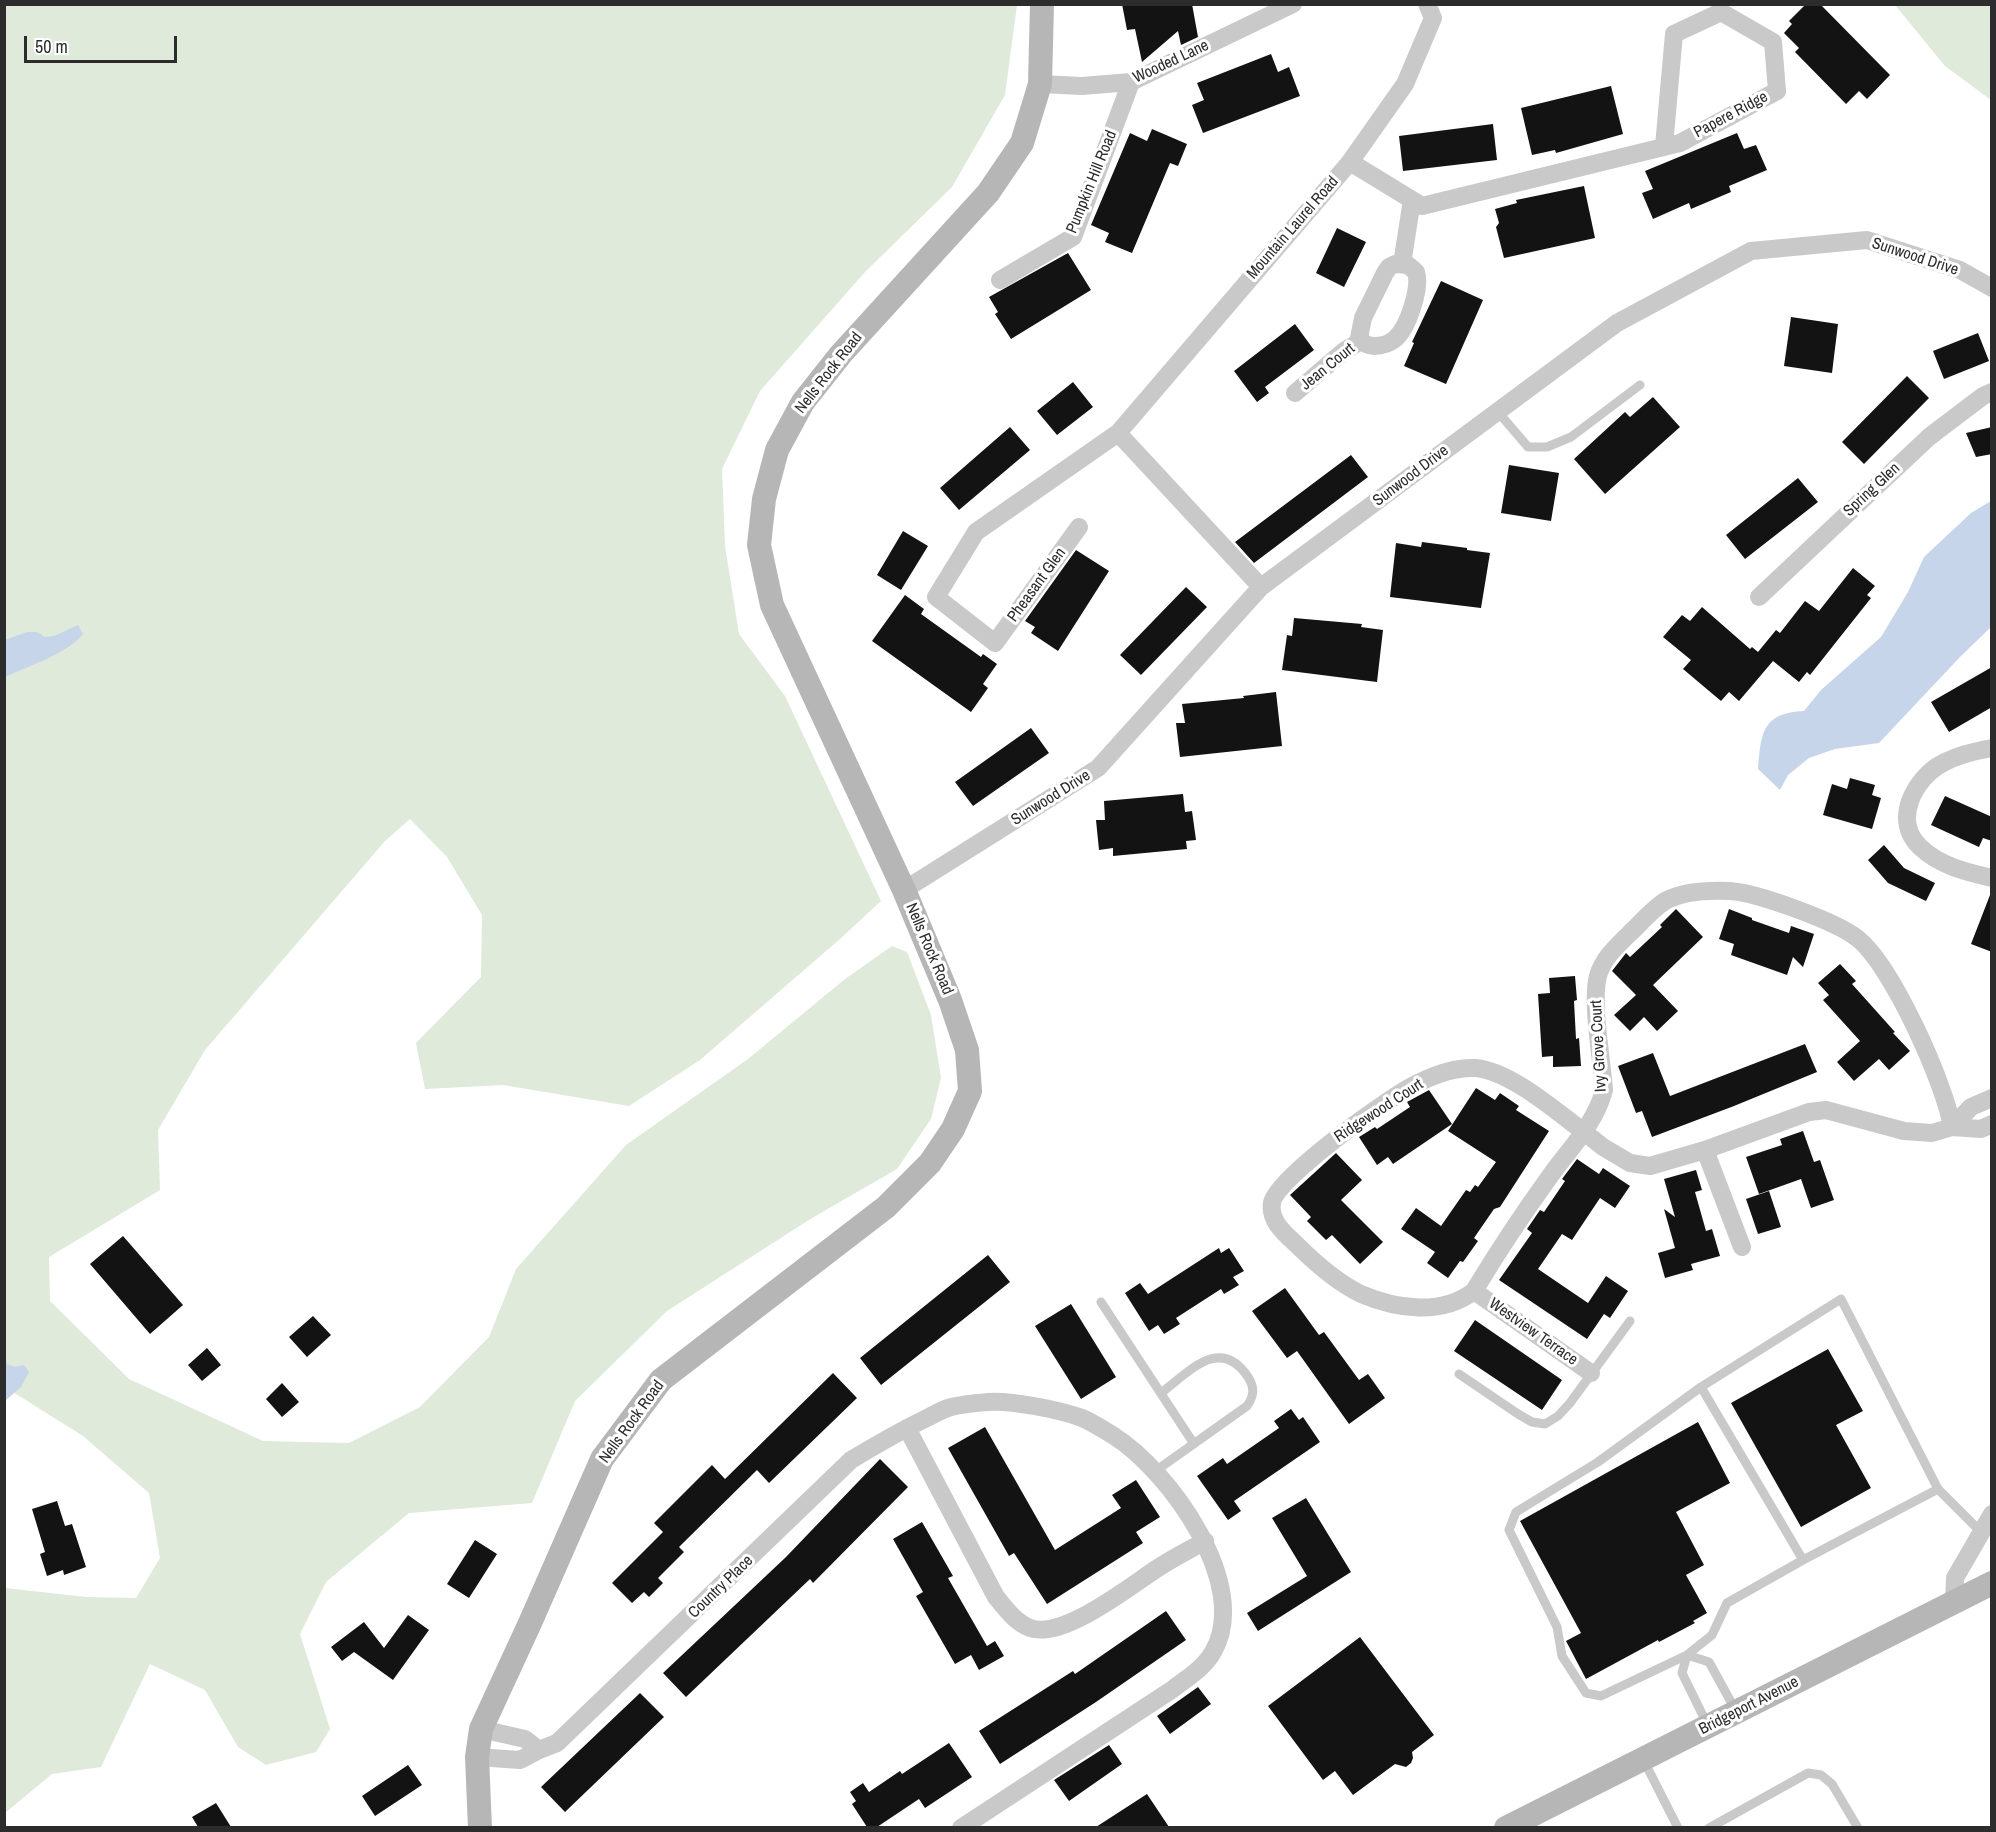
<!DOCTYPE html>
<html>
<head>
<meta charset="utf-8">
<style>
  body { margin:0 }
  #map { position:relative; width:1996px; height:1832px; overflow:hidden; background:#fff; font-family:"Archivo Narrow",sans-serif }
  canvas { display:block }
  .frame { position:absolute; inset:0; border:6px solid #2c2c2c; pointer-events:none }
  .scale { position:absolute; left:24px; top:36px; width:153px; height:27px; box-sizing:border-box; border:3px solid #2c2c2c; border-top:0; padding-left:8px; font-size:18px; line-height:21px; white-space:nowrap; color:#2c2c2c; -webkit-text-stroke:4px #fff; paint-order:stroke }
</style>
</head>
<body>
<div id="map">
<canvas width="1996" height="1832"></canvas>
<div class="frame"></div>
<div class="scale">50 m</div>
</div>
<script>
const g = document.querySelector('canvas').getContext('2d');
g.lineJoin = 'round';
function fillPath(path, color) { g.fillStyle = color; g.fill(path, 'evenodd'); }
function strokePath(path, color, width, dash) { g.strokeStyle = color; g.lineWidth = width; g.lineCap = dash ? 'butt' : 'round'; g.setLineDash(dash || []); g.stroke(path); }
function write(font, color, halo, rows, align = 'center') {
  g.font = font + ' "Archivo Narrow",sans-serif'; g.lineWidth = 6; g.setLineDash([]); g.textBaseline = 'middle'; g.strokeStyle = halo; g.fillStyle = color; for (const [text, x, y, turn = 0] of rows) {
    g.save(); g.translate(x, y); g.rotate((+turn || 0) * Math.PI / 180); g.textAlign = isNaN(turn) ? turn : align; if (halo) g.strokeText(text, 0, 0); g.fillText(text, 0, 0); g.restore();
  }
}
fillPath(new Path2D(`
  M 5,5 L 1017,5 L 1005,95 L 952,187 L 865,272 L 760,391 L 722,469 L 725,546 L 739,634 L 785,696 L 881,901 L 840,939 L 700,1060 L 629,1106 L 503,1085 L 425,1089 L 416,1043 L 481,977 L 482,915 L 447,857 L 410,819 L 385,841 L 205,1050 L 158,1130 L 160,1190 L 49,1257 L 50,1301 L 129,1379 L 263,1441 L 349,1443 L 420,1407 L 489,1337 L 516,1269 L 626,1145 L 748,1059 L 845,979 L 892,946 L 907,952 L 931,1015 L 941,1078 L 931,1119 L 897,1169 L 812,1218 L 667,1311 L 575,1401 L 532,1503 L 409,1513 L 326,1582 L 300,1634 L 330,1729 L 316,1752 L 266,1765 L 238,1747 L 205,1690 L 150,1664 L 101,1767 L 52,1774 L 5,1813 L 5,1588 L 86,1597 L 136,1598 L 160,1558 L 149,1493 L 83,1436 L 5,1387 Z
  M 1895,5 L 1991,5 L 1991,100 L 1945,66 Z`), '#dfeada');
fillPath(new Path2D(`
  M 1991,501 L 1991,627 L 1960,657 L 1879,743 L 1835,749 L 1809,758 L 1788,775 L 1780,790 L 1758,769 C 1761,733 1762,713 1804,711 L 1821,690 L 1881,637 L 1908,592 L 1924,557 L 1971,513 Z
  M 78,625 L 83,634 C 67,654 28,666 5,677 L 5,640 L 27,632 L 37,632 L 45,637 L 54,636 Z
  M 5,1356 L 7,1364 L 15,1367 L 24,1365 L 29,1372 L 21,1387 L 5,1401 Z`), '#c6d5e9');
fillPath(new Path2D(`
  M 1122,4 L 1192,4 L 1198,37 L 1181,45 L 1178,31 L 1142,62 L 1135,29 L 1127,30 Z
  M 1806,4 L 1820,4 L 1890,75 L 1867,99 L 1859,91 L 1846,104 L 1795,52 L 1799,48 L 1784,33 L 1792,24 L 1789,21 Z
  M 1271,54 L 1278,72 L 1289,67 L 1300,96 L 1203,133 L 1192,105 L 1204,100 L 1197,83 Z
  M 1611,86 L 1623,134 L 1556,153 L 1555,150 L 1532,155 L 1521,108 Z
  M 1493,124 L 1497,160 L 1403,171 L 1399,136 Z
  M 1152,129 L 1187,144 L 1178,166 L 1170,163 L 1132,253 L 1105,242 L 1109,233 L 1091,225 L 1130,133 L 1147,141 Z
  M 1737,133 L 1744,149 L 1756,145 L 1767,170 L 1729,186 L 1731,192 L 1691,209 L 1689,203 L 1653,219 L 1642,193 L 1653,189 L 1645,171 Z
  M 1584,186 L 1595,238 L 1504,258 L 1496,227 L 1499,223 L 1495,209 L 1517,203 L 1516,200 Z
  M 1337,228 L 1366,242 L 1344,287 L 1316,273 Z
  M 1068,253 L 1091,290 L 1011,339 L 995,314 L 998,312 L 989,297 Z
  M 1441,281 L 1483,300 L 1446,384 L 1404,366 L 1414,343 L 1412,342 Z
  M 1791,317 L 1838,324 L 1832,373 L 1784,366 Z
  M 1295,324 L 1314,350 L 1265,387 L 1269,393 L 1257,402 L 1234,371 Z
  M 1978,333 L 1989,361 L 1944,379 L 1933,351 Z
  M 1907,376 L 1929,398 L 1864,464 L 1842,442 Z
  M 1073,382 L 1093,407 L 1057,435 L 1037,411 Z
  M 1653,397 L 1680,427 L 1605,494 L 1574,459 L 1625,412 L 1630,417 Z
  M 1010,427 L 1030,450 L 959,510 L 940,488 Z
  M 1992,427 L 1992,454 L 1976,457 L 1966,433 Z
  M 1351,455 L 1368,477 L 1254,563 L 1235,542 Z
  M 1509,465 L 1559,473 L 1551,521 L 1501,513 Z
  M 1798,478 L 1818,502 L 1745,559 L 1726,535 Z
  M 903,531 L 928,546 L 901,590 L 877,575 Z
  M 1422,542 L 1467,548 L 1467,550 L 1490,553 L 1481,608 L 1390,597 L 1396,543 L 1421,547 Z
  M 1076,550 L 1109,571 L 1058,651 L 1031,633 L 1035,627 L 1025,621 Z
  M 1853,568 L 1875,586 L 1867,595 L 1871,598 L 1810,675 L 1807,672 L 1799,682 L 1773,661 L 1739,701 L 1729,692 L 1721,701 L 1683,669 L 1691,660 L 1663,637 L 1682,615 L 1690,621 L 1702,607 L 1750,649 L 1752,647 L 1758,652 L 1776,630 L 1780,633 L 1805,601 L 1819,611 Z
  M 1186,587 L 1207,607 L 1141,675 L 1120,655 Z
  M 905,595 L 924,609 L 921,614 L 981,657 L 983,654 L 997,664 L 983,684 L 988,688 L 971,712 L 872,641 Z
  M 1294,618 L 1362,624 L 1361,627 L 1383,630 L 1377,682 L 1282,670 L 1287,635 L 1292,636 Z
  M 1992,667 L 1992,707 L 1949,732 L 1931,702 Z
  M 1276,692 L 1282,746 L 1180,757 L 1176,723 L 1185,723 L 1182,704 L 1244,698 L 1243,696 Z
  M 1031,728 L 1049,753 L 973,806 L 955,782 Z
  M 1850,778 L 1875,785 L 1872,795 L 1881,798 L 1872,829 L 1823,815 L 1832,784 L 1847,789 Z
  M 1183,794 L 1185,812 L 1192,811 L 1196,840 L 1186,841 L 1187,849 L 1113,856 L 1113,848 L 1099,850 L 1096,820 L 1105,820 L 1104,801 Z
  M 1945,796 L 1992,817 L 1992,841 L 1983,838 L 1979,847 L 1931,825 Z
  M 1884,845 L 1904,868 L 1935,883 L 1926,901 L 1888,883 L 1868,860 Z
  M 1990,895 L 1992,896 L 1992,952 L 1971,944 Z
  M 1676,909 L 1703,937 L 1653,985 L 1678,1011 L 1657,1031 L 1644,1017 L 1630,1031 L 1614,1015 L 1636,995 L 1612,971 L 1626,953 L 1630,957 L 1662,927 L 1660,925 Z
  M 1729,909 L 1752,918 L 1752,920 L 1789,933 L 1791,926 L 1814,934 L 1803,967 L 1793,957 L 1787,975 L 1731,955 L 1734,944 L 1719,939 Z
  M 1840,964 L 1856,981 L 1852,984 L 1895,1032 L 1893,1033 L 1910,1051 L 1889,1070 L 1879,1059 L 1854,1081 L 1837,1062 L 1860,1041 L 1823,1000 L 1829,995 L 1818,983 Z
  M 1575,976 L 1577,1000 L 1574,1001 L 1576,1039 L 1579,1038 L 1581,1066 L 1553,1067 L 1553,1056 L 1542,1057 L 1538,994 L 1550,993 L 1549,978 Z
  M 1805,1044 L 1817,1072 L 1734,1106 L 1652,1137 L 1642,1111 L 1636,1113 L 1618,1066 L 1653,1053 L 1670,1096 Z
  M 1476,1088 L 1495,1100 L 1500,1093 L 1519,1106 L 1516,1110 L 1549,1131 L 1500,1207 L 1494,1209 L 1474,1238 L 1478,1241 L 1463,1262 L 1460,1261 L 1448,1278 L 1427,1263 L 1435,1252 L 1401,1229 L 1416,1208 L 1441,1226 L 1466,1190 L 1470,1192 L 1475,1185 L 1478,1187 L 1496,1162 L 1448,1131 Z
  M 1429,1090 L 1452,1124 L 1393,1164 L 1388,1157 L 1377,1165 L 1359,1137 L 1375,1127 L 1377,1129 L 1410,1107 L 1407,1102 Z
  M 1803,1131 L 1814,1162 L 1820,1160 L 1834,1200 L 1811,1208 L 1801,1179 L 1759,1194 L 1746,1157 L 1782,1145 L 1780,1139 Z
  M 1336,1153 L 1362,1180 L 1341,1200 L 1383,1242 L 1360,1264 L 1332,1235 L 1326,1240 L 1307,1221 L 1311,1217 L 1290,1195 Z
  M 1577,1159 L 1599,1174 L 1603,1168 L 1630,1186 L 1615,1208 L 1600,1198 L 1572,1240 L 1562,1234 L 1538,1269 L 1588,1303 L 1606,1276 L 1628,1291 L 1610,1318 L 1604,1314 L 1587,1339 L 1499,1280 L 1532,1233 L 1527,1229 L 1540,1210 L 1544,1212 L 1565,1181 L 1562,1179 Z
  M 1696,1170 L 1702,1190 L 1695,1192 L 1706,1231 L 1712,1229 L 1720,1256 L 1691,1264 L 1693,1270 L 1665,1278 L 1658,1253 L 1675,1248 L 1664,1209 L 1675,1217 L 1664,1179 Z
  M 1769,1191 L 1781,1227 L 1758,1234 L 1746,1199 Z
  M 123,1236 L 183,1305 L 150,1334 L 90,1264 Z
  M 1219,1248 L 1221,1253 L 1229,1248 L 1244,1271 L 1233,1277 L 1239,1285 L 1224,1294 L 1221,1289 L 1176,1318 L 1180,1324 L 1164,1334 L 1158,1325 L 1149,1331 L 1125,1293 L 1140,1283 L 1148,1294 Z
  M 988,1255 L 1010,1282 L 881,1385 L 860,1358 Z
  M 1285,1288 L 1319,1335 L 1324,1332 L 1359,1380 L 1368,1374 L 1385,1398 L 1349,1424 L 1297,1351 L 1287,1358 L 1252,1311 Z
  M 1071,1304 L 1116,1377 L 1081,1399 L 1035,1326 Z
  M 313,1316 L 331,1335 L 307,1357 L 289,1337 Z
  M 1475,1320 L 1562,1380 L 1542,1410 L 1454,1351 Z
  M 207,1348 L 221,1365 L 202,1381 L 188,1365 Z
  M 1828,1349 L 1863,1411 L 1836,1425 L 1871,1488 L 1801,1527 L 1731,1403 Z
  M 833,1373 L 857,1398 L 769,1483 L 757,1470 L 679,1547 L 684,1552 L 658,1578 L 663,1583 L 649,1597 L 644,1592 L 632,1603 L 612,1583 L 663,1532 L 654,1523 L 712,1465 L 725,1479 Z
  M 282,1383 L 299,1402 L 282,1417 L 266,1399 Z
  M 1291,1409 L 1299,1420 L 1303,1417 L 1320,1442 L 1234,1501 L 1241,1511 L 1228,1520 L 1197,1476 L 1223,1458 L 1227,1464 L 1279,1428 L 1274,1421 Z
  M 1698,1422 L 1730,1483 L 1676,1512 L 1704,1565 L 1686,1575 L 1707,1613 L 1693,1621 L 1695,1623 L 1659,1642 L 1658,1640 L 1586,1679 L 1566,1641 L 1581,1633 L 1520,1521 Z
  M 985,1427 L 1055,1550 L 1121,1508 L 1112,1495 L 1136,1480 L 1160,1517 L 1136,1532 L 1143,1543 L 1047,1604 L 1014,1553 L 1009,1556 L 948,1448 Z
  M 880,1459 L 908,1487 L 813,1583 L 810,1579 L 686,1697 L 663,1673 L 786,1557 Z
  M 1306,1498 L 1351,1572 L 1258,1631 L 1247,1613 L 1307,1576 L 1272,1518 Z
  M 57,1501 L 65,1526 L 72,1524 L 86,1567 L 64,1575 L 63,1570 L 47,1576 L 40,1554 L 45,1552 L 32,1509 Z
  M 922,1522 L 953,1576 L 948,1578 L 987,1646 L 995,1641 L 1004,1656 L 979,1670 L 971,1655 L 955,1664 L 916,1596 L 923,1592 L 893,1539 Z
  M 475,1540 L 497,1554 L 469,1598 L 447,1584 Z
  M 1166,1611 L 1186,1640 L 1096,1702 L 1000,1764 L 979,1731 L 1073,1671 L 1075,1674 Z
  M 408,1615 L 429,1630 L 393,1680 L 354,1652 L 342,1661 L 331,1647 L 364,1622 L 384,1648 Z
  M 1360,1637 L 1434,1735 L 1412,1752 L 1413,1758 L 1411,1763 L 1406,1767 L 1395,1764 L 1353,1795 L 1335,1771 L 1323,1780 L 1268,1706 Z
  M 1198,1687 L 1211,1704 L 1170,1734 L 1157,1716 Z
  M 640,1693 L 664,1717 L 565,1812 L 541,1787 Z
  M 949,1743 L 972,1777 L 925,1808 L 919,1799 L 877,1827 L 867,1827 L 852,1804 L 856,1801 L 850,1792 L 863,1783 L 869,1792 L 900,1771 L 902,1774 Z
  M 1109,1745 L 1122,1764 L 1069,1801 L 1054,1780 Z
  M 408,1765 L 422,1785 L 375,1816 L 362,1796 Z
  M 1147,1794 L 1169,1827 L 1096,1827 Z
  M 216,1803 L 231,1827 L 198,1827 L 192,1817 Z`), '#131313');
strokePath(new Path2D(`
  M 1498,412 L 1528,447 L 1547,447 L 1571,437 L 1640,385
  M 1101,1302 L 1194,1444
  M 1459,1374 L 1518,1414 L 1532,1422 L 1545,1424 L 1558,1416 L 1570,1403 L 1630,1321
  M 1701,1387 L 1598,1462 L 1516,1512 L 1509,1530 L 1557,1627 L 1562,1656 L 1586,1693 L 1601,1696 L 1687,1655 L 1712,1635 L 1727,1603 L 1803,1560
  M 1154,1472 L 1247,1406 C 1254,1396 1255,1388 1248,1377 C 1220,1335 1189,1372 1161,1393
  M 1938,1489 L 1803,1560 L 1701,1387 L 1841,1299 L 1938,1489 L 1981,1532
  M 1708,1726 L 1682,1673 L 1687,1655 L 1709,1662 L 1736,1711
  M 1643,1759 L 1678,1828
  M 1709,1828 L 1808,1773 L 1821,1775 L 1832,1784 L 1858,1828`), '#c9c9c9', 9);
strokePath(new Path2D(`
  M 1040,84 L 1082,86 L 1131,82 L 1293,4
  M 1350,162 L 1422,206 L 1680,143 L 1777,91 L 1773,42 L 1721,12 L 1674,34 L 1664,146
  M 1395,264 L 1408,265 L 1416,272 C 1421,288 1408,327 1396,338 C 1391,343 1382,346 1374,346 C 1367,346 1363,343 1359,338 L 1363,318 L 1385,273 L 1389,267 Z
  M 1402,264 L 1412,200
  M 1000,280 L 1073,237 L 1131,82
  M 1295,393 L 1344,351 L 1361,341
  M 1118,433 L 1261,587
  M 1079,527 L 995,643 L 936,597 L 976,532 L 1118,433 L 1350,162 L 1405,84 L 1433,18 L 1427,4
  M 1759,597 L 1929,437 L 1983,396 L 1992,392
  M 1992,748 C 1975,751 1958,755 1943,763 C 1914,778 1892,821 1920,847 C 1940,866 1966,872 1992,878
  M 904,890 L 1098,768 L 1261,587 L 1617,323 L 1751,251 L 1867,240 L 1960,270 L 1992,288
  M 1952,1127 L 1971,1107 L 1992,1098
  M 1952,1127 L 1981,1129 L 1992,1124
  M 1584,1132 C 1557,1112 1509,1070 1475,1068 C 1455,1067 1436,1074 1418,1083 C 1392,1095 1276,1178 1272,1203 C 1269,1220 1284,1233 1296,1244 C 1314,1262 1338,1283 1361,1294 C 1396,1309 1442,1316 1474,1291 C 1497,1253 1522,1215 1548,1179 C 1568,1150 1595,1125 1604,1090 C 1602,1060 1591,1003 1598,976 C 1603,958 1617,946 1630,933 C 1641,923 1654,907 1667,900 C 1685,891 1711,890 1730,891 C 1758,893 1835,921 1857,938 C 1892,965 1945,1084 1952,1127 L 1932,1133 L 1904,1131 L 1826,1110 L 1809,1112 L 1705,1150 L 1650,1166 L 1630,1163 L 1603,1147 L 1584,1132
  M 1705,1150 L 1742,1247
  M 1474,1291 L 1591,1373
  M 907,1428 L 996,1597 C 1005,1608 1015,1622 1030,1628 C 1064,1640 1132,1584 1161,1566 C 1175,1557 1191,1549 1205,1541
  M 1954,1602 L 1955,1578 L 1992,1514
  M 481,1729 L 525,1739 L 539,1750
  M 477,1757 L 520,1760 L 539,1750 L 557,1743 L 851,1460 C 876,1445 900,1431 927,1418 C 935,1414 943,1409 951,1407 C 963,1404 976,1403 988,1402 C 1010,1400 1061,1410 1082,1418 C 1092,1422 1104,1430 1114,1436 C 1169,1471 1252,1585 1213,1652 C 1204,1668 1187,1678 1173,1689 L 961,1828`), '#c9c9c9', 18);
strokePath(new Path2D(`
  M 480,1828 L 477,1757 L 481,1729 L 530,1623 L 602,1459 L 661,1380 L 886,1207 L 930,1163 L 953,1129 L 970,1091 L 967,1050 L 950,1000 L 904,890 L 772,605 L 759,545 L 764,499 L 777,450 L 803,402 L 841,354 L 988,193 L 1022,143 L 1040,84 L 1042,4
  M 1506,1828 L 1992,1583`), '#b6b6b6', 24);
write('16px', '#2c2c2c', '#fff', [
  ["Wooded Lane",1171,62,-25],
  ["Papere Ridge",1731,115,-28],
  ["Pumpkin Hill Road",1092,182,-68],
  ["Mountain Laurel Road",1293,228,-49],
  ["Sunwood Drive",1915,257,18],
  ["Jean Court",1328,367,-39],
  ["Nells Rock Road",829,373,-52],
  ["Sunwood Drive",1411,476,-37],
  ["Spring Glen",1872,490,-43],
  ["Pheasant Glen",1037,585,-54],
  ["Sunwood Drive",1051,798,-32],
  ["Nells Rock Road",929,949,67],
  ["Ivy Grove Court",1599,1046,-93],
  ["Ridgewood Court",1379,1111,-33],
  ["Westview Terrace",1533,1332,35],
  ["Nells Rock Road",632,1422,-54],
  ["Country Place",721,1587,-44],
  ["Bridgeport Avenue",1749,1706,-27]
]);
</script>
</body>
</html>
